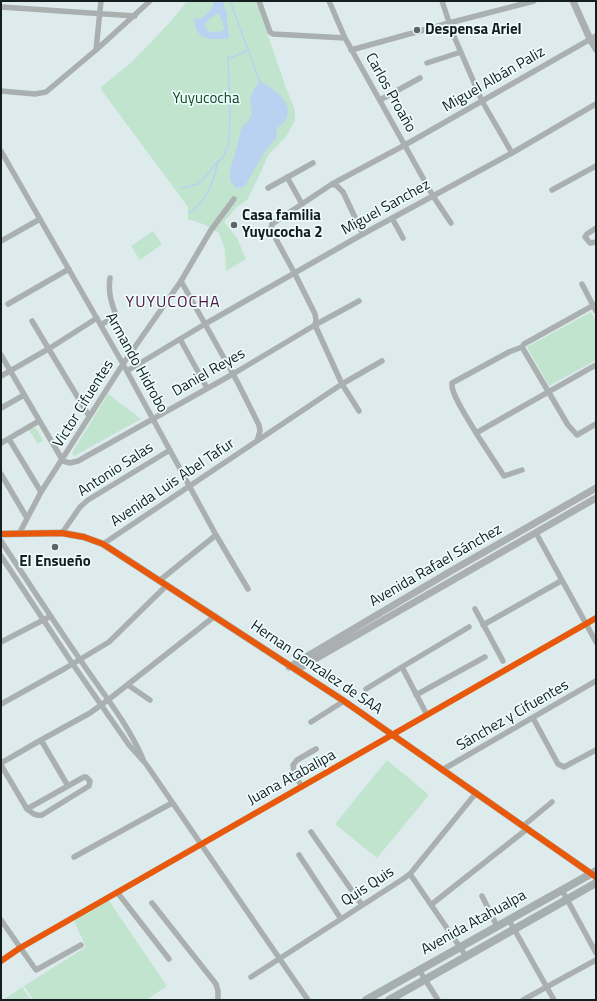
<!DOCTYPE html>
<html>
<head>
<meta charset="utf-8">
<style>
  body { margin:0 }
  #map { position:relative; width:597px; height:1001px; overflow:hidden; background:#ddebed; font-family:"Titillium Web",sans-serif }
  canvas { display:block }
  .frame { position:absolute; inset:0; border:2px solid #151e1f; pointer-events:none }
</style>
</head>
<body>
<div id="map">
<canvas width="597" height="1001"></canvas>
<div class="frame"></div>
</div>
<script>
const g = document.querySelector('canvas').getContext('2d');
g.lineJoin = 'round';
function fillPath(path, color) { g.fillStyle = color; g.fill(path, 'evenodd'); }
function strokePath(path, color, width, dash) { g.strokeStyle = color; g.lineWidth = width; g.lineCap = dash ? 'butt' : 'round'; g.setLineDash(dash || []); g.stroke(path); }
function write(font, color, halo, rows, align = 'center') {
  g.font = font + ' "Titillium Web",sans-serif'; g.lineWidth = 3.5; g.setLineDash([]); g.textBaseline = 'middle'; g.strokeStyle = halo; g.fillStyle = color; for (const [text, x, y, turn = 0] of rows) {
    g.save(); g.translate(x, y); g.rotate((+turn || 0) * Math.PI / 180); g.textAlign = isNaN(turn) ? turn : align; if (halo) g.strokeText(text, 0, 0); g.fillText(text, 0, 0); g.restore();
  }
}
fillPath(new Path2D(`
  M 187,1 L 256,1 L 286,88 L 295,110 L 295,120 L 286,137 L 269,154 L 248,199 L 237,207 L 224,222 L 237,238 L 246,259 L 226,271 L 225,250 L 219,233 L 203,224 L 188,219 L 188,207 L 100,88 L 132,62 L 171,21 Z
  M 153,231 L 162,244 L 140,260 L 131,246 Z
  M 591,312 L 596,321 L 596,360 L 549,386 L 527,347 Z
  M 108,394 L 141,419 L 74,456 L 72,453 Z
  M 33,428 L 36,428 L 43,441 L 38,444 L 29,430 Z
  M 387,760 L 429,795 L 377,858 L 335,824 Z
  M 107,898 L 167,986 L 146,1000 L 33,1000 L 24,986 L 86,947 L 74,921 Z
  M 22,987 L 31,1000 L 3,1000 Z`), '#c0e4cd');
fillPath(new Path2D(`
  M 214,1 L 223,1 L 224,7 L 227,12 L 227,24 L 229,35 L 228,39 L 210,39 L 201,36 L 196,29 L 194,18 L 201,19 L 209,12 L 214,3 ZM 218,13 L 223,22 L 224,30 C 215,35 200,32 207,21 C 210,18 215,15 218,13 Z
  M 260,82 C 271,86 287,98 288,110 C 288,113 287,117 286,120 L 277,128 L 276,139 C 261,152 255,171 244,187 L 236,188 L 230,181 L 230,170 L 237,147 L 242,126 L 249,121 L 252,113 L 250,99 L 254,89 Z`), '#bad1f1');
strokePath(new Path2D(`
  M 230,1 L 260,82
  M 228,59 L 248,50
  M 182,188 L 198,184 L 207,175 L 217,162 L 222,159 L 229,144 L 230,110 L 228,57
  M 189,213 C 207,201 214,181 218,161`), '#bad1f1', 1.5);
strokePath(new Path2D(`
  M 259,1 L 270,32 L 273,34 L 345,38
  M 329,1 L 345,38 L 433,196 L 451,223
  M 442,1 L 453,34 L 482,101 L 512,153
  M 1,7 L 135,16
  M 96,50 L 101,1
  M 351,50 L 449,23 L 534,1
  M 427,63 L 461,52
  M 1,91 L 35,94 L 46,92 L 96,50 L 150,1
  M 380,100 L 420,78
  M 1,151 L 123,364 L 216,535 L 248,589
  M 287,177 L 302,204
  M 332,184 L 405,145 L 596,36
  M 268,188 L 313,163
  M 552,190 L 596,166
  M 392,218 L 403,238
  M 596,228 L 587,234 L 585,237 L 590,243 L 596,242
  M 1,241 L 40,219
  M 181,281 L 238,383 L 259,425 L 260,431 L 257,441
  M 582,284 L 596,311
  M 8,304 L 69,269
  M 596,304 L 524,344 L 522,347 L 568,425 L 577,435 L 596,424
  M 32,321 L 89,416
  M 101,325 L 116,315 C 111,302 108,292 110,278
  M 180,339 L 207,388
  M 522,347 L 509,352 L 452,383 C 450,394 471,423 476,433 L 596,365
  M 1,355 L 63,461 L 70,463 L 78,461 L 233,374 L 315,325 L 316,320 L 315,314 L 295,274 L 271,230 L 272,224 L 332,184 L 337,186 L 343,192 L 363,234
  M 127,371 L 205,324 L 363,234 L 512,153 L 596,104
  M 1,376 L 50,348 L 97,318
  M 1,408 L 24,395
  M 359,411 L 342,384 L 315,325 L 359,301
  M 476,433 L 504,476 L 522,470
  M 9,439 L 41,492
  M 1,443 L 39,421
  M 1,474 L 27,518
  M 20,532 L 41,492 L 123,364 L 181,281 L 211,230 L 234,199
  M 62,533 L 80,507 L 88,500 L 170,450
  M 536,533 L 596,642
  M 1,541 C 27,580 52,619 79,658 C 101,691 127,722 143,759
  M 103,544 L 342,384 L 382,361
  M 1,556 L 72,663 L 129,745 L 146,764 L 308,1000
  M 159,581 L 216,535
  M 475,609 L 503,661
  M 483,625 L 561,581
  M 1,642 L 51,616
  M 128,685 L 150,700
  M 366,689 L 402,667
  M 416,695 L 485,657
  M 1,704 L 64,669 L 109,642 L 167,585
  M 427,715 L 402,667 L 469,627
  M 533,718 L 558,764 L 564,767 L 596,750
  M 311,722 L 344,701
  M 41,740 L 90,713 L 108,700 L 215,616
  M 1,763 L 41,740 L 68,786
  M 1,765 L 27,809 C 32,813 35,816 42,815 L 89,786 L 90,781 L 86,777 L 84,777 L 27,809
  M 442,770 L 596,681
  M 302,787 L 294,773 L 293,765 L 297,760 L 316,749
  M 523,826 L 552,802
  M 311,832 L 362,905
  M 299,855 L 341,919
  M 74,857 L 172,803
  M 410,874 L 466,956
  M 562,890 L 596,953
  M 117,892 L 169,959
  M 482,896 L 497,926
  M 152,903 L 216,984 L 218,991 L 218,1000
  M 432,904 L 527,829
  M 1,920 L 36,970 L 81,945
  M 509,920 L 554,1000
  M 1,961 L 20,948 L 596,618
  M 419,970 L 438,1000
  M 251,977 L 403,879 L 410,874 L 476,793
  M 523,1000 L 596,960`), '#aab0af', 5.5);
strokePath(new Path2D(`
  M 573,1 L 590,39 L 596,49
  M 1,534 L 62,533 L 84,537 L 103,544 L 344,701 L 596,877
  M 289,667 L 451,571 L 596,488
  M 296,670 L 596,498`), '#aab0af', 7);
strokePath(new Path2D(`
  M 366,1000 L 596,871
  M 389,1000 L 596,883`), '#a7afae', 8);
strokePath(new Path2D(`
  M 1,534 L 62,533 L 84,537 L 103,544 L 344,701 L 596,877
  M 1,961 L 20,948 L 596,618`), '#e8590c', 6);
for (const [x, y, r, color] of [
  [417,30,4,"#5b6667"],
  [234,225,4,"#5b6667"],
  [55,547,4,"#5b6667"]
]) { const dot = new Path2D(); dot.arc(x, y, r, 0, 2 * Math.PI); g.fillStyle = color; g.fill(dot); strokePath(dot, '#edfcfd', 1.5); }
write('bold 15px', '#151e1f', '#edfcfd', [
  ["Despensa Ariel",425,30],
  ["Casa familia",242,216],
  ["Yuyucocha 2",242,233],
  ["El Ensueño",55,562,"center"]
], 'left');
write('15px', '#151e1f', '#edfcfd', [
  ["Miguel Albán Paliz",494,80,-30],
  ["Carlos Proaño",390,93,61],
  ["Miguel Sanchez",386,208,-29],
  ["Armando Hidrobo",136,363,61],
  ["Daniel Reyes",209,373,-30],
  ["Victor Cifuentes",84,404,-58],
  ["Antonio Salas",116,470,-33],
  ["Avenida Luis Abel Tafur",173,483,-34],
  ["Avenida Rafael Sánchez",436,566,-30],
  ["Hernan Gonzalez de SAA",316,668,34],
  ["Sánchez y Cifuentes",513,716,-30],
  ["Juana Atabalipa",292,778,-29],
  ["Quis Quis",368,887,-33],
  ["Avenida Atahualpa",474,923,-29]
]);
write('15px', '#0c4720', '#edfcfd', [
  ["Yuyucocha",206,99]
]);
g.letterSpacing = '1px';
write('16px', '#4e143c', '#edfcfd', [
  ["YUYUCOCHA",173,303]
]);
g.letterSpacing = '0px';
</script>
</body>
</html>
